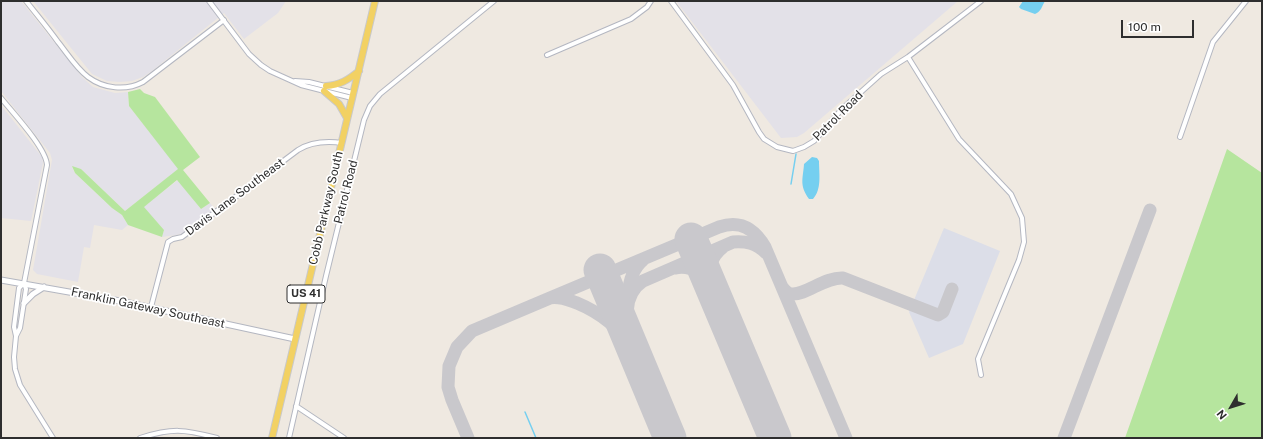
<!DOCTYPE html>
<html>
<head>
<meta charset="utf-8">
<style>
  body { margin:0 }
  #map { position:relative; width:1263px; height:439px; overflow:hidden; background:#efe9e1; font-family:"Public Sans",sans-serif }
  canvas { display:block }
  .frame { position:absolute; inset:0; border:2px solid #2e2e2e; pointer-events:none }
  .north { position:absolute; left:1211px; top:387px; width:40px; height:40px; -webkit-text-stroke:3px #fff; paint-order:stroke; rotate:231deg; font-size:11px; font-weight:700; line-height:16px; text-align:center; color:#2e2e2e }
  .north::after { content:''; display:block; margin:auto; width:14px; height:18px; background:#2e2e2e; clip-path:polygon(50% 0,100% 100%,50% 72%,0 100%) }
  .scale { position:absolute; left:1121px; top:20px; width:73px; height:18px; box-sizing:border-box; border:2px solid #2e2e2e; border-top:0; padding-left:5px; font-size:12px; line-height:14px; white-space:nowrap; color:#2e2e2e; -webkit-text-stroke:3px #fff; paint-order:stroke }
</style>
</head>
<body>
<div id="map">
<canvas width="1263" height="439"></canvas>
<div class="frame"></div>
<div class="north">N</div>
<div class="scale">100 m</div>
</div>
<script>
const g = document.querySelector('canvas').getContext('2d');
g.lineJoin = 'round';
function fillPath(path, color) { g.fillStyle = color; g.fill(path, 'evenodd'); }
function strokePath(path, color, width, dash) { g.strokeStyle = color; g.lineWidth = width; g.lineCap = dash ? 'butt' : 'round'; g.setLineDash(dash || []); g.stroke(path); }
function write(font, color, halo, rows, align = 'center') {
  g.font = font + ' "Public Sans",sans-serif'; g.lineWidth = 3.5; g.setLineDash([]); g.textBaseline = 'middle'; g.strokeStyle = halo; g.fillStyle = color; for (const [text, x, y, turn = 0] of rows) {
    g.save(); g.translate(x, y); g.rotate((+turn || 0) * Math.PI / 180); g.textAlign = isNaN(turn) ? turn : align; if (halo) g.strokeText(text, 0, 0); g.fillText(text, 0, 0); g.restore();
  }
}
fillPath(new Path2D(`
  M 1,1 L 21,1 L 82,77 L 93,87 L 115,93 L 128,92 L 129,106 L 179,169 L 125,211 L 81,169 L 72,167 L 75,173 L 112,208 L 122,215 L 128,225 L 122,230 L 94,225 L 90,248 L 84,247 L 78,282 L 37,274 L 33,270 L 52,160 L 50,153 L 1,91 Z
  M 33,1 L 286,1 L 278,13 L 244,39 L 224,13 L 152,71 L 143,77 L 132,81 L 120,82 L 107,81 L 92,74 Z
  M 676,1 L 958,1 L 804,133 L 797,137 L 781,138 Z
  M 1,105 L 42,157 L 43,163 L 31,221 L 1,218 Z
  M 178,180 L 201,209 L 210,203 L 215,209 L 183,233 L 176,235 L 162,237 L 164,230 L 143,207 Z`), '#e3e1e8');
fillPath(new Path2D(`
  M 944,228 L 1000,251 L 963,344 L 929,358 L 909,312 Z`), '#dcdee8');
fillPath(new Path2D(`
  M 140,89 L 144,93 L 155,97 L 200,157 L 183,170 L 210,203 L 201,209 L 177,180 L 144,207 L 164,230 L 162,237 L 128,225 L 122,215 L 112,208 L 75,173 L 72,166 L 81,169 L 125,211 L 178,169 L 129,106 L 128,92 Z
  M 1227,149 L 1262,173 L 1262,438 L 1125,438 Z`), '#b6e59e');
fillPath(new Path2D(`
  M 1023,1 L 1045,1 C 1042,6 1041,12 1035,14 L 1021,9 L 1019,7 Z
  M 812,157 L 817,158 L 819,161 C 819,174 822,189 813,199 L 809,199 C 799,185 803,179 804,164 Z`), '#75cff0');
strokePath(new Path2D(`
  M 791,184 L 796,154
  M 525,412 L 536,438`), '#75cff0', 1.5);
strokePath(new Path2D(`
  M 675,268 C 691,265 702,272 710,285
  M 710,285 C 708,270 710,257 723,247
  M 782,287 C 785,291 788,294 792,294 C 806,295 825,277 843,278 L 938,315 L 943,312 L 952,289
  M 628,296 C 629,282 632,269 643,260
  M 632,345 C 627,322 621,296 643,281 L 733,242 C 746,241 756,243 766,253
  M 633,349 C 619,327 601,313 577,303 C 568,300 560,296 550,298 L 719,227 C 740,220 754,228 765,247 L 846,438
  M 468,438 L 452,400 L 448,387 L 449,366 L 457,347 L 472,331 L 550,298
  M 1064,438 L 1150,210`), '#c9c8cc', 13);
strokePath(new Path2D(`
  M 691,239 L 775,438
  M 600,270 L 670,438`), '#c9c8cc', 33);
const minor = new Path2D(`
  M 26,1 C 37,15 48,28 58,42 C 67,53 76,68 88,77 C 104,89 126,91 143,82 L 224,20
  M 209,1 L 249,54 L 261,65 L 270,71 L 301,85 L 352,98
  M 671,1 L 733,85 L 759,132 L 764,139 L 777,147 L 793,151 L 804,147 L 814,141 L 842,109 L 881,74 L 908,57 L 981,1
  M 547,55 L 631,19 L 647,7 L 651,1
  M 908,57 L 959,139 L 1011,194 L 1022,218 L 1024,242 L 1019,260 L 978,359 L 981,375
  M 295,81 L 309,82 L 353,93
  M 1,98 C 13,113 46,148 47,165 L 24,283
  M 1180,137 L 1213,42 L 1246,1
  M 24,283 L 26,289 L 20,328 L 16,336 L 14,357 L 15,369 L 20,385 L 53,438
  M 151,307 L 168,242 L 173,239 L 182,237 L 298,150 C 311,142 327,141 342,143
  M 16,336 L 14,327 L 19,288 L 24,283
  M 296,406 L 344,438
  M 140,438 C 172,428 184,429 217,438
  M 289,438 L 326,276 L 364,120 L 370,106 L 380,94 L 494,1`);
const tertiary = new Path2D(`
  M 1,280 L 120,301 L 295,339
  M 24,303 L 33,294 L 44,287`);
const primary = new Path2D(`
  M 326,86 C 340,85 348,80 359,71
  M 324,91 L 339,104 L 347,118
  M 272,438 L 375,1`);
strokePath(minor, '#b4b7c1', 6);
strokePath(tertiary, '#b4b7c1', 7);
strokePath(primary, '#c9c9c9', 8);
strokePath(minor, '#fff', 4);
strokePath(tertiary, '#fff', 5);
strokePath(primary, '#f2d163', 6);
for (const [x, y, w] of [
  [306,294,38]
]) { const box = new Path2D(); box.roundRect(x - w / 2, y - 9, w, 18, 3); g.fillStyle = '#fff'; g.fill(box); strokePath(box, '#2e2e2e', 1); }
write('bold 11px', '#2e2e2e', null, [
  ["US 41",306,294]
]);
write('12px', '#2e2e2e', '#fff', [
  ["Patrol Road",838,116,-45],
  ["Patrol Road",346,192,-76],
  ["Davis Lane Southeast",235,197,-37],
  ["Cobb Parkway South",326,208,-77],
  ["Franklin Gateway Southeast",148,308,12]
]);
</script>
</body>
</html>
